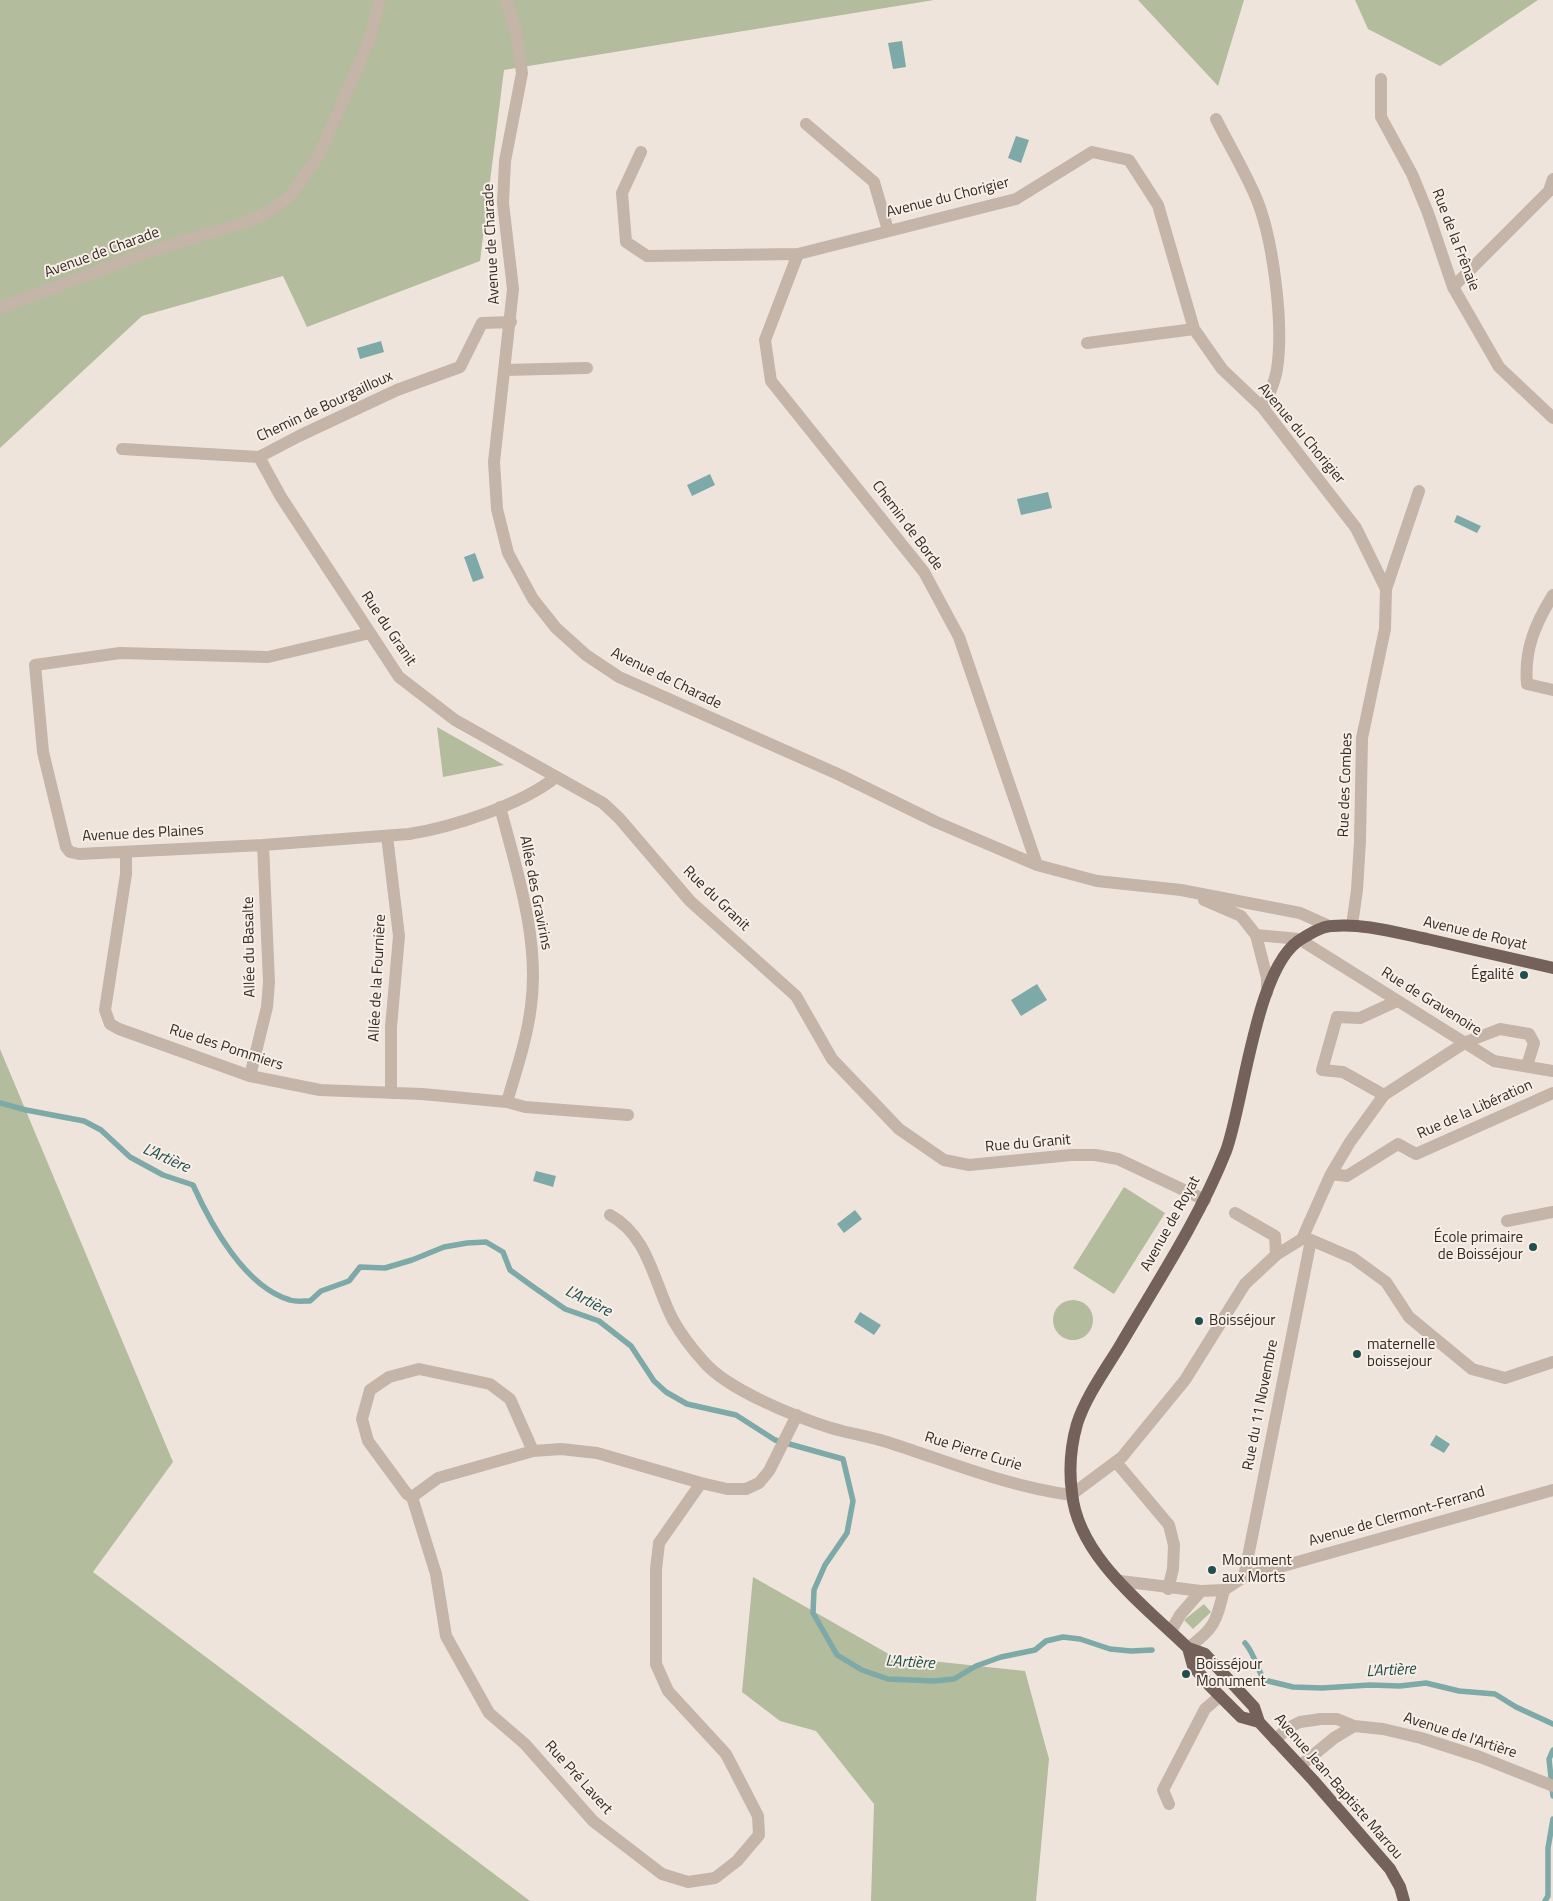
<!DOCTYPE html>
<html>
<head>
<meta charset="utf-8">
<style>
  body { margin:0 }
  canvas { display:block; background:#efe4db }
</style>
</head>
<body>
<canvas width="1553" height="1901"></canvas>
<script>
const g = document.querySelector('canvas').getContext('2d');
g.lineJoin = 'round';
function fillPath(path, color) { g.fillStyle = color; g.fill(path, 'evenodd'); }
function strokePath(path, color, width, dash) { g.strokeStyle = color; g.lineWidth = width; g.lineCap = dash ? 'butt' : 'round'; g.setLineDash(dash || []); g.stroke(path); }
function write(font, color, halo, rows, align = 'center') {
  g.font = font + ' "Titillium Web",sans-serif'; g.lineWidth = 4; g.setLineDash([]); g.textBaseline = 'middle'; g.strokeStyle = halo; g.fillStyle = color; for (const [text, x, y, turn = 0] of rows) {
    g.save(); g.translate(x, y); g.rotate((+turn || 0) * Math.PI / 180); g.textAlign = isNaN(turn) ? turn : align; if (halo) g.strokeText(text, 0, 0); g.fillText(text, 0, 0); g.restore();
  }
}
fillPath(new Path2D(`
  M 0,0 L 934,0 L 504,70 L 480,261 L 307,327 L 283,276 L 142,316 L 0,448 Z
  M 1138,0 L 1244,0 L 1218,86 Z
  M 1355,0 L 1538,0 L 1440,66 L 1368,29 Z
  M 437,727 L 504,765 L 443,777 Z
  M 0,1049 L 173,1462 L 93,1572 L 530,1901 L 0,1901 Z
  M 1124,1187 L 1165,1213 L 1114,1294 L 1073,1268 Z
  M1053 1320a20 20 0 1 1 40 0a20 20 0 1 1-40 0Z
  M 753,1577 L 894,1657 L 1025,1671 L 1049,1759 L 1036,1901 L 871,1901 L 874,1804 L 816,1731 L 780,1721 L 742,1692 Z
  M 1204,1604 L 1211,1612 L 1193,1629 L 1184,1620 Z`), '#b3bc9c');
fillPath(new Path2D(`
  M 902,41 L 906,67 L 893,69 L 888,43 Z
  M 1016,136 L 1029,140 L 1021,163 L 1008,158 Z
  M 381,341 L 384,352 L 360,359 L 357,348 Z
  M 710,474 L 715,485 L 692,496 L 687,485 Z
  M 1048,492 L 1052,508 L 1021,515 L 1017,499 Z
  M 1457,515 L 1481,526 L 1477,533 L 1454,522 Z
  M 475,553 L 484,578 L 473,582 L 464,557 Z
  M 1037,984 L 1047,1000 L 1021,1016 L 1011,1000 Z
  M 536,1171 L 556,1176 L 553,1187 L 533,1181 Z
  M 855,1210 L 862,1219 L 844,1233 L 837,1224 Z
  M 860,1312 L 881,1325 L 874,1335 L 854,1322 Z
  M 1436,1435 L 1450,1444 L 1444,1453 L 1430,1445 Z`), '#7da9a8');
strokePath(new Path2D(`
  M 0,1103 L 26,1110 L 84,1121 L 101,1130 L 130,1157 L 163,1175 L 193,1185 C 211,1225 245,1287 290,1300 C 296,1302 304,1301 310,1301 L 321,1291 L 349,1281 L 360,1267 L 385,1268 L 412,1260 L 444,1247 L 467,1243 L 486,1242 L 503,1252 L 510,1270 L 532,1286 L 565,1309 L 599,1321 L 631,1346 L 654,1381 L 666,1392 L 687,1404 L 736,1415 L 775,1440 L 843,1459 L 853,1501 L 847,1533 L 825,1565 L 814,1590 L 813,1613 L 837,1655 L 862,1670 L 888,1679 L 934,1681 L 954,1679 L 976,1666 L 1001,1657 L 1035,1650 L 1046,1641 L 1063,1637 L 1080,1639 L 1110,1649 L 1131,1651 L 1152,1650
  M 1245,1643 C 1254,1653 1257,1668 1264,1680 L 1293,1687 L 1322,1688 L 1370,1685 L 1400,1686 L 1426,1683 L 1459,1691 L 1495,1694 L 1516,1707 L 1553,1724
  M 1553,1750 L 1549,1759 L 1553,1796
  M 1545,1901 L 1548,1896 L 1548,1848 L 1553,1819`), '#7da9a8', 5.5);
strokePath(new Path2D(`
  M 506,0 L 516,31 L 522,73 L 505,161 L 503,203 L 513,289 L 494,462 L 497,509 L 508,553 L 533,599 L 556,628 L 586,655 L 619,677 L 840,775 L 936,822 L 1037,865 L 1097,881 L 1181,890 L 1300,913 L 1329,926
  M 1381,79 L 1381,117 L 1412,174 L 1428,213 L 1453,287 L 1499,367 L 1553,418
  M 1216,119 C 1228,143 1243,168 1254,193 C 1273,234 1284,324 1277,369 C 1275,383 1269,395 1263,408
  M 806,124 L 874,182 L 888,230
  M 641,152 L 622,193 L 626,242 L 647,256 L 798,254 L 1016,199 L 1092,152 L 1129,160 L 1158,205 L 1194,329 L 1222,369 L 1263,408 L 1356,528 L 1386,589
  M 798,254 L 765,340 L 771,381 L 924,572 L 959,637 L 1037,865
  M 1453,287 L 1549,191 L 1553,179
  M 0,308 L 148,252 L 249,221 L 270,211 L 290,196 L 318,157 L 369,41 L 380,0
  M 1087,343 L 1194,329
  M 505,370 L 587,368
  M 122,449 L 259,457 L 299,436 L 397,390 L 460,367 L 482,323 L 511,322
  M 259,457 L 281,497 L 399,677 L 455,720 L 603,803 L 619,818 L 690,901 L 796,996 L 832,1059 L 899,1129 L 944,1160 L 969,1165 L 1071,1155 L 1095,1155 L 1118,1159 L 1205,1200
  M 1553,595 C 1535,624 1524,650 1527,684 L 1553,690
  M 370,633 L 268,657 L 120,653 L 35,665 L 43,752 L 66,847 L 70,852 L 79,854 L 263,845 L 409,834 C 453,827 521,805 556,777
  M 500,807 C 517,871 540,940 531,1006 C 527,1039 516,1071 507,1102
  M 387,836 L 399,936 L 391,1027 L 391,1093
  M 126,852 L 126,874 L 105,1010 L 110,1024 L 119,1029 L 250,1076 L 320,1090 L 422,1094 L 507,1102 L 525,1107 L 628,1115
  M 1204,900 L 1241,916 L 1256,935 L 1299,939 L 1494,1061 L 1553,1071
  M 1352,925 L 1357,890 L 1360,841 L 1362,738 L 1385,629 L 1386,589 L 1419,491
  M 1256,935 L 1267,978 L 1267,993
  M 250,1076 L 267,1007 L 269,982 L 263,845
  M 1384,1095 L 1343,1072 L 1322,1070 L 1337,1017 L 1360,1018 L 1397,1001
  M 1331,1174 L 1347,1176 L 1398,1144 L 1416,1154 L 1553,1093
  M 1235,1213 L 1275,1236 L 1276,1255
  M 610,1215 C 649,1236 654,1284 673,1320 C 681,1334 693,1350 704,1362 C 728,1390 796,1417 831,1428 C 851,1434 873,1437 893,1444 C 952,1463 1010,1487 1071,1495 L 1122,1457 L 1185,1380 L 1245,1284 L 1276,1255 L 1302,1239 L 1311,1240 L 1353,1258 L 1386,1282 L 1409,1317 L 1472,1369 L 1505,1378 L 1553,1362
  M 1507,1221 L 1553,1212
  M 1302,1239 L 1331,1174 L 1350,1142 L 1384,1095 L 1466,1042 L 1500,1029 L 1529,1034 L 1534,1043 L 1527,1066
  M 1116,1462 L 1169,1525 L 1174,1545 L 1173,1569 L 1168,1589
  M 701,1483 L 659,1543 L 656,1569 L 656,1664 L 668,1691 L 726,1754 L 758,1816 L 759,1835 L 737,1861 L 715,1878 L 688,1882 L 662,1874 L 593,1821 L 525,1744 L 489,1713 L 446,1636 L 436,1574 L 412,1497 L 438,1478 L 533,1451 L 561,1449 L 597,1453 L 701,1483 L 727,1489 L 746,1489 L 759,1483 L 769,1471 L 797,1415
  M 412,1497 L 407,1494 L 368,1441 L 362,1419 L 370,1390 L 389,1377 L 419,1369 L 490,1384 L 510,1399 L 533,1451
  M 1244,1577 L 1311,1240
  M 1120,1581 L 1201,1591
  M 1171,1631 L 1180,1615 L 1201,1591 L 1224,1590 L 1244,1577 L 1553,1490
  M 1188,1648 C 1215,1628 1216,1622 1224,1590
  M 1275,1740 L 1288,1728 L 1300,1722 L 1321,1719 L 1337,1719 L 1354,1726 L 1383,1729 L 1421,1738 L 1480,1757 L 1553,1786
  M 1300,1766 L 1334,1738 L 1354,1726
  M 1169,1804 L 1163,1790 L 1205,1709 L 1220,1696`), '#c5b4a8', 12);
strokePath(new Path2D(`
  M 1188,1648 L 1193,1666 L 1210,1686 L 1241,1717 L 1259,1722
  M 1404,1901 L 1400,1887 L 1390,1869 L 1313,1780 L 1259,1722 L 1254,1707 L 1205,1654 L 1188,1648 C 1145,1606 1078,1557 1072,1493 C 1069,1471 1071,1445 1077,1424 C 1086,1396 1106,1369 1121,1344 C 1158,1281 1199,1219 1226,1151 C 1244,1103 1256,962 1303,938 C 1311,933 1323,926 1332,926 C 1364,923 1397,933 1427,939 C 1469,949 1511,958 1553,968`), '#73615a', 12);
for (const [x, y, r, color] of [
  [1524,975,5,"#214f50"],
  [1533,1247,5,"#214f50"],
  [1199,1321,5,"#214f50"],
  [1357,1354,5,"#214f50"],
  [1212,1570,5,"#214f50"],
  [1186,1674,5,"#214f50"]
]) { const dot = new Path2D(); dot.arc(x, y, r, 0, 2 * Math.PI); g.fillStyle = color; g.fill(dot); strokePath(dot, '#f7efe6', 2); }
write('15px', '#332a27', '#f7efe6', [
  ["Avenue du Chorigier",948,198,-14],
  ["Rue de la Frênaie",1455,240,69],
  ["Avenue de Charade",492,244,-93],
  ["Avenue de Charade",102,253,-20],
  ["Chemin de Bourgailloux",325,407,-25],
  ["Avenue du Chorigier",1301,434,50],
  ["Chemin de Borde",907,526,53],
  ["Rue du Granit",388,629,56],
  ["Avenue de Charade",666,679,26],
  ["Rue des Combes",1346,785,-88],
  ["Avenue des Plaines",143,834,-3],
  ["Allée des Gravirins",535,893,79],
  ["Rue du Granit",716,899,44],
  ["Avenue de Royat",1475,934,13],
  ["Allée du Basalte",250,947,-91],
  ["Allée de la Fournière",378,978,-87],
  ["Rue de Gravenoire",1431,1002,32],
  ["Rue des Pommiers",226,1048,18],
  ["Rue de la Libération",1475,1110,-24],
  ["Rue du Granit",1028,1144,-5],
  ["Avenue de Royat",1171,1224,-61],
  ["Rue du 11 Novembre",1261,1405,-79],
  ["Rue Pierre Curie",973,1452,17],
  ["Avenue de Clermont-Ferrand",1397,1517,-16],
  ["Avenue de l'Artière",1460,1736,18],
  ["Rue Pré Lavert",578,1778,48],
  ["Avenue Jean-Baptiste Marrou",1338,1787,49]
]);
write('15px', '#332a27', '#f7efe6', [
  ["Égalité",1514,975,"right"],
  ["École primaire",1523,1238,"right"],
  ["de Boisséjour",1523,1255,"right"],
  ["Boisséjour",1209,1321],
  ["maternelle",1367,1345],
  ["boissejour",1367,1362],
  ["Monument",1222,1561],
  ["aux Morts",1222,1578],
  ["Boisséjour",1196,1665],
  ["Monument",1196,1682]
], 'left');
write('italic 16px', '#214f50', '#f7efe6', [
  ["L'Artière",166,1159,24],
  ["L'Artière",588,1302,27],
  ["L'Artière",910,1663,3],
  ["L'Artière",1391,1671,-3]
]);
</script>
</body>
</html>
